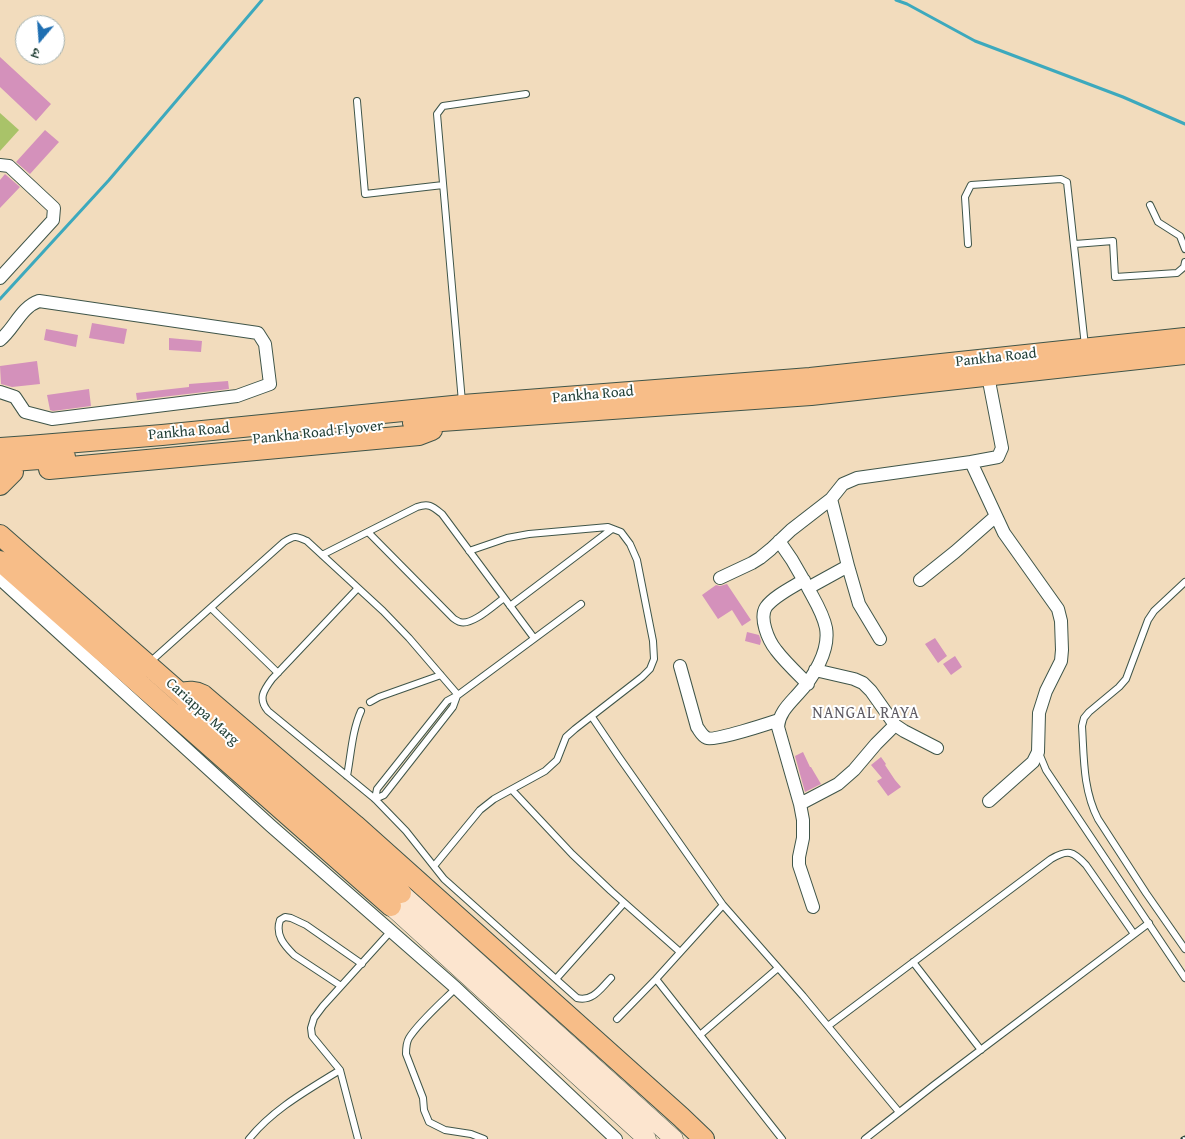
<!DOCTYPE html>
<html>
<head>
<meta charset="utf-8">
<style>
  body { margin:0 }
  #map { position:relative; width:1185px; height:1139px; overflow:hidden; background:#f2dcbd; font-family:"Gentium Book Plus","Noto Serif Devanagari",serif }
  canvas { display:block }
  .north { position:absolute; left:15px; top:15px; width:50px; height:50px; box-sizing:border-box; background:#fff; border:1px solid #a5b1ae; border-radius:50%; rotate:198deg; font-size:14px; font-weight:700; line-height:20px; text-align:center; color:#1f3d34 }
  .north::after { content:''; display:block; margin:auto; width:18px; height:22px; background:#1f6fb2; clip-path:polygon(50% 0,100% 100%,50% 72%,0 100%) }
</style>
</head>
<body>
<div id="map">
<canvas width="1185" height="1139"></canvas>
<div class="north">उ</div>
</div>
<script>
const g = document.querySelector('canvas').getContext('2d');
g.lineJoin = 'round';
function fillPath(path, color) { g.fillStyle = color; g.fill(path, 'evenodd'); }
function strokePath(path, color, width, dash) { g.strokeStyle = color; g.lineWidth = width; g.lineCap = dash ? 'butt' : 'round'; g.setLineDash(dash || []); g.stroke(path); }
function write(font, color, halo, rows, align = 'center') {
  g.font = font + ' "Gentium Book Plus",serif'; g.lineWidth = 4; g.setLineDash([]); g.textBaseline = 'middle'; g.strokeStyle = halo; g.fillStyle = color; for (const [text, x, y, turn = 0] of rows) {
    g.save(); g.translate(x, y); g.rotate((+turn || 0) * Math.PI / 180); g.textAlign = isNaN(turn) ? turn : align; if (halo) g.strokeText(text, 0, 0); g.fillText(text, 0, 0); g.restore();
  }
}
fillPath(new Path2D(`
  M 0,113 L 19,130 L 0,151 Z`), '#a9c369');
strokePath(new Path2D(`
  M 896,0 L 907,4 L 975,41 L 1123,97 L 1185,124
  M 0,299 L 109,180 L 262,0`), '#3da9bd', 3);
fillPath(new Path2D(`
  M 0,57 L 51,104 L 36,121 L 0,87 Z
  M 45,130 L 59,142 L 30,174 L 16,162 Z
  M 5,174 L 20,187 L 0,208 L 0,180 Z
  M 92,323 L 127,329 L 124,344 L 89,338 Z
  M 46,329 L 78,335 L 76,347 L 44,340 Z
  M 169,338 L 202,341 L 201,352 L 169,350 Z
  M 37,361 L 40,384 L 12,387 L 1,384 L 0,366 Z
  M 228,381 L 229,389 L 137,400 L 136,393 L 189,387 L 189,384 Z
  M 89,389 L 91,406 L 53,411 L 50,410 L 47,395 Z
  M 727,584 L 751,620 L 742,626 L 732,610 L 718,619 L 702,595 L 716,585 L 720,586 Z
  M 747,632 L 759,635 L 761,641 L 760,645 L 745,641 Z
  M 935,638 L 947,656 L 938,663 L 925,644 Z
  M 955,656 L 962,667 L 951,675 L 943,664 Z
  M 803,752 L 810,767 L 811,767 L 821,784 L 805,792 L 795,756 Z
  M 881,757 L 886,764 L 885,765 L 895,780 L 901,787 L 888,796 L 877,781 L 882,778 L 871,765 Z`), '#d491bb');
const lane = new Path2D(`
  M 357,101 L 365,194 L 443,185
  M 1150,205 L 1158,222 L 1180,236 L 1185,249
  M 968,244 L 965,197 L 971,185 L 1061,179 L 1067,182 L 1085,346
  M 1075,244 L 1113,241 L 1115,277 L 1177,273 L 1184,267 L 1185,262
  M 462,402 L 437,114 L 443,106 L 526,94
  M 368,532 L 453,618 C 454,619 459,622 460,622 C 472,626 494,605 504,598
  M 322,555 L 417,507 C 429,503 432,506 442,514 L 534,638
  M 1185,582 L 1154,611 L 1148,620 L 1126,679 L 1119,687 L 1089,712 L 1084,718 L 1082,726 C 1084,758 1083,790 1098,819 L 1146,893 L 1185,949
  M 358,588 L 272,679 C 263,691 258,699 268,711 L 375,799 L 406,831 L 444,879 L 577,998 C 593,1002 601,988 611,978
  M 510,606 L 612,529
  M 211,608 L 278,673
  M 150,662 L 284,542 C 295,535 296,536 307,541 L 383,611 L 409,638 L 458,695
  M 370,702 L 379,697 L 441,675
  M 592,717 L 619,757 L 723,905 L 803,996 L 899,1112
  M 1039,753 L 1046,770 L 1185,978
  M 347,776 C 351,755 352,731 361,711
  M 512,790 L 572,854 L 611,891 L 680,952
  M 375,799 L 377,789 L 447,701 L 458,695 L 581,604
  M 375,799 L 384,795 L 453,707 L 457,696
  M 434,866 L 480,810 L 494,799 L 545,771 L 557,760 L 566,737 L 575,729 L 642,677 L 650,669 L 654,659 L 653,641 L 637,560 L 630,544 L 621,532 L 608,527 L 529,534 L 507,538 L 469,551
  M 913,962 L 981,1050
  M 556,979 L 624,903
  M 656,979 L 782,1139
  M 341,986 L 294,955 C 284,945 275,935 280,920 L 285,917 L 291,918 L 306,925 L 362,964
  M 456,988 C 442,1002 419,1022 409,1038 C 406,1043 406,1048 406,1054 L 423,1098 L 424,1110 L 429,1122 L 445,1130 L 471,1134 L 484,1139
  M 617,1019 L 656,979 L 723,905
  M 828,1026 L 1051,859 C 1068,849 1073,851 1086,865 L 1134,934
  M 700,1035 L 778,968
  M 249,1139 C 273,1109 308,1090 340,1070
  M 358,1139 L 340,1070 L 312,1036 L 311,1028 L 314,1018 L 323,1006 L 391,931
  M 865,1139 L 934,1085 L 1149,923`);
const street = new Path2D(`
  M 0,165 L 9,166 L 54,208 L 53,220 L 0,278
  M 0,340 C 14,329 21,307 39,301 L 258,333 L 265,344 L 270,384 L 237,396 L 52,419 L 25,412 L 15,397 L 0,392
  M 988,369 L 988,376 L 1002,448 L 998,457 L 971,462 L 1004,533 L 1058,609 L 1061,621 L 1062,650 L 1061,661 L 1046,691 L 1039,713 L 1038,752 L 1033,762 L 989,801
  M 779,541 L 792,560 L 807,586
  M 848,566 L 859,604 L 880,639
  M 720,578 L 752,563 L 760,558 L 771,549 L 791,530 L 831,499
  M 0,579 L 271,826 L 456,988 L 616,1139
  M 804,580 C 793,587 774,596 766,607 C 759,618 768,640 776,650 C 785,662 797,673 808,684
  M 920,580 L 955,552 L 996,516
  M 680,666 L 697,727 C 700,731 702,736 707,738 C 715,741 767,724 779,720
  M 815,670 L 854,679 L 863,683 L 871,691 L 895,725 L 904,731 L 937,748
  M 800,804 L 838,784 L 854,770 L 876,744 L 895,725
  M 813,907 L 799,865 L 799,857 L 803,838 L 803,820 L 800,804 L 778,727 C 779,713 789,704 798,694 C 813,678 830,651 826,628 C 823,613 815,601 808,588 L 848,566 L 831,499 L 843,484 L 857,478 L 971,462`);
const secondary = new Path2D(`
  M 401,893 L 674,1139
  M 391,906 L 647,1139`);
const primary = new Path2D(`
  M 413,423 L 811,395 L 1185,354
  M 0,448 L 29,446 L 162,435 L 463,405 L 810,378 L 1185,338
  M 0,462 L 65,457
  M 49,469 L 419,435 L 432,430
  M 0,485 L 13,472
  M 0,535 L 180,693 L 401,893
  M 0,561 L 391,906
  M 180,693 C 189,691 195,691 203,695 L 355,825 L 681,1117 L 704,1139`);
strokePath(lane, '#3f5549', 8);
strokePath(street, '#3f5549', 14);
strokePath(secondary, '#3f5549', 19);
strokePath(primary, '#3f5549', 22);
strokePath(lane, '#fff', 6);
strokePath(street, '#fff', 12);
strokePath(secondary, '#fce5cf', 18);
strokePath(primary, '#f7bd88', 20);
const rail = new Path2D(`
  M 1183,1139 L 1185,1138`);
strokePath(rail, '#1f3d34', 5);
strokePath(rail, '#fff', 3, [9]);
write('15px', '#1f3d34', '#fff', [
  ["Pankha Road",996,358,-6],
  ["Pankha Road",593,395,-5],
  ["Pankha Road",189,432,-5],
  ["Pankha Road Flyover",318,433,-6],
  ["Cariappa Marg",202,712,42]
]);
g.letterSpacing = '1px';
write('16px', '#5e5a63', '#fff', [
  ["NANGAL RAYA",866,714]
]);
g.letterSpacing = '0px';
</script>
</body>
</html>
